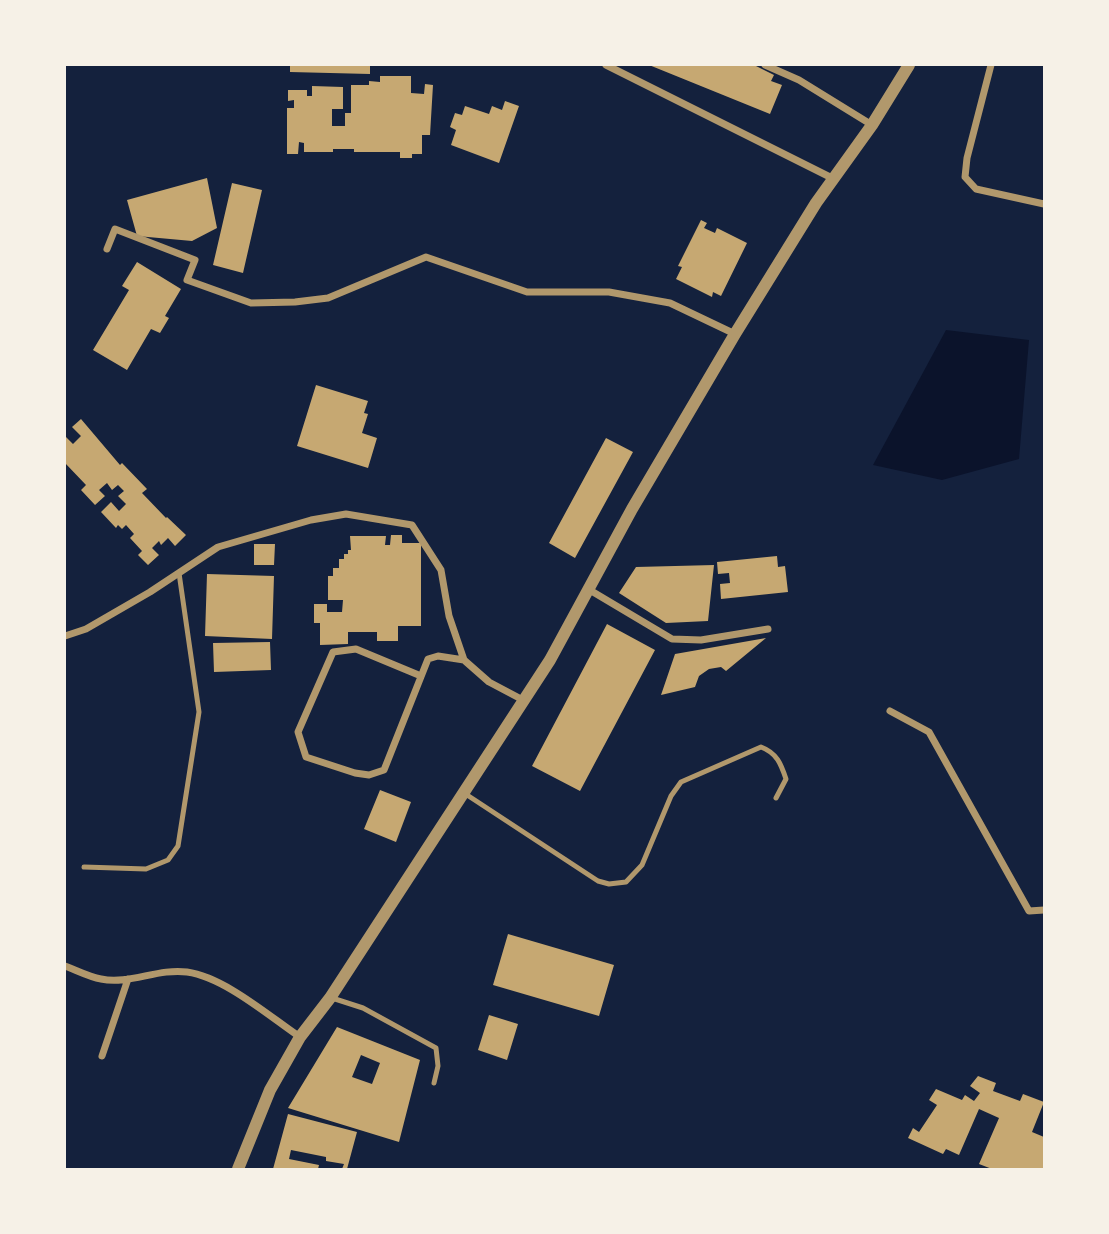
<!DOCTYPE html>
<html>
<head>
<meta charset="utf-8">
<style>
  body { margin:0 }
  #map { position:relative; width:1109px; height:1234px; overflow:hidden; background:#14213d; font-family:"Fira Sans",sans-serif }
  canvas { display:block }
  .frame { position:absolute; inset:0; border:66px solid #f6f1e7; pointer-events:none }
</style>
</head>
<body>
<div id="map">
<canvas width="1109" height="1234"></canvas>
<div class="frame"></div>
</div>
<script>
const g = document.querySelector('canvas').getContext('2d');
g.lineJoin = 'round';
function fillPath(path, color) { g.fillStyle = color; g.fill(path, 'evenodd'); }
function strokePath(path, color, width, dash) { g.strokeStyle = color; g.lineWidth = width; g.lineCap = dash ? 'butt' : 'round'; g.setLineDash(dash || []); g.stroke(path); }
fillPath(new Path2D(`
  M 946,330 L 1029,340 L 1019,459 L 942,480 L 873,465 Z`), '#0b132b');
fillPath(new Path2D(`
  M 290,65 L 370,65 L 370,74 L 290,72 Z
  M 649,65 L 754,65 L 774,75 L 771,81 L 782,85 L 770,114 Z
  M 380,76 L 411,76 L 411,93 L 424,94 L 425,84 L 433,85 L 430,135 L 422,135 L 422,154 L 412,154 L 412,158 L 400,158 L 400,152 L 354,152 L 354,149 L 333,149 L 333,152 L 304,152 L 304,143 L 299,142 L 298,154 L 287,154 L 287,108 L 294,108 L 294,100 L 288,101 L 288,90 L 307,90 L 307,96 L 312,96 L 312,86 L 343,87 L 343,109 L 332,109 L 332,126 L 345,126 L 345,113 L 351,113 L 351,85 L 369,85 L 369,81 L 380,82 Z
  M 505,101 L 519,106 L 499,163 L 451,145 L 456,130 L 450,127 L 455,113 L 462,115 L 465,106 L 489,114 L 492,106 L 502,110 Z
  M 207,178 L 217,228 L 192,241 L 137,236 L 127,200 Z
  M 232,183 L 262,190 L 243,273 L 213,265 Z
  M 701,220 L 707,223 L 704,228 L 715,233 L 717,228 L 747,243 L 721,296 L 713,292 L 712,297 L 676,279 L 682,267 L 678,266 Z
  M 137,262 L 181,289 L 165,316 L 169,318 L 160,333 L 151,329 L 127,370 L 93,350 L 129,290 L 122,286 Z
  M 316,385 L 368,401 L 364,413 L 368,414 L 362,433 L 377,438 L 368,468 L 297,446 Z
  M 81,419 L 120,465 L 122,463 L 147,489 L 142,493 L 166,518 L 167,517 L 186,535 L 175,546 L 168,538 L 161,545 L 159,541 L 152,548 L 159,555 L 148,565 L 138,555 L 142,551 L 130,538 L 134,534 L 126,525 L 122,529 L 118,525 L 116,528 L 101,512 L 111,502 L 119,511 L 126,504 L 118,496 L 124,491 L 118,485 L 112,490 L 107,483 L 99,490 L 105,496 L 95,505 L 81,490 L 86,485 L 65,463 L 65,438 L 66,437 L 73,444 L 81,436 L 72,427 Z
  M 606,438 L 633,452 L 575,558 L 549,543 Z
  M 391,535 L 402,535 L 402,543 L 421,543 L 421,626 L 398,626 L 398,641 L 377,641 L 377,632 L 348,632 L 348,644 L 320,645 L 320,623 L 314,623 L 314,604 L 327,604 L 327,612 L 342,612 L 343,600 L 328,600 L 328,576 L 333,576 L 333,568 L 339,568 L 339,559 L 344,559 L 344,554 L 348,554 L 348,550 L 351,550 L 350,536 L 386,536 L 385,545 L 390,545 Z
  M 254,544 L 275,544 L 274,565 L 254,565 Z
  M 777,556 L 778,567 L 785,566 L 788,592 L 721,599 L 720,584 L 730,583 L 729,573 L 718,574 L 717,562 Z
  M 714,565 L 708,621 L 666,623 L 619,593 L 636,567 Z
  M 207,574 L 274,576 L 272,639 L 205,636 Z
  M 607,624 L 655,650 L 580,791 L 532,766 Z
  M 766,638 L 726,671 L 721,667 L 709,669 L 699,676 L 695,687 L 661,695 L 675,654 Z
  M 270,642 L 271,670 L 214,672 L 213,643 Z
  M 380,790 L 411,802 L 396,842 L 364,829 Z
  M 508,934 L 614,965 L 599,1016 L 493,985 Z
  M 489,1015 L 518,1024 L 507,1060 L 478,1050 Z
  M 337,1027 L 420,1060 L 399,1142 L 288,1108 ZM 361,1055 L 380,1063 L 372,1084 L 352,1077 Z
  M 978,1076 L 996,1083 L 993,1091 L 1020,1101 L 1023,1094 L 1044,1102 L 1032,1132 L 1044,1137 L 1044,1169 L 992,1169 L 979,1164 L 999,1118 L 979,1109 L 959,1155 L 946,1149 L 943,1154 L 908,1138 L 913,1128 L 919,1132 L 937,1105 L 929,1100 L 936,1089 L 962,1100 L 965,1095 L 974,1101 L 980,1093 L 970,1086 Z
  M 288,1114 L 357,1132 L 347,1169 L 342,1169 L 344,1164 L 326,1161 L 326,1157 L 291,1150 L 289,1159 L 319,1165 L 318,1169 L 273,1169 Z`), '#c6a872');
strokePath(new Path2D(`
  M 464,793 L 598,881 L 609,884 L 626,882 L 642,865 L 671,796 L 681,782 L 761,747 C 777,753 781,764 786,779 L 776,798
  M 84,867 L 146,869 L 168,860 L 178,846 L 199,712 L 179,573
  M 332,998 L 363,1008 L 436,1048 L 438,1066 L 434,1083`), '#b1986c', 5);
strokePath(new Path2D(`
  M 606,65 L 834,179
  M 765,65 L 799,80 L 872,125
  M 991,65 L 967,158 L 965,177 L 976,189 L 1044,204
  M 107,249 L 115,229 L 195,260 L 187,280 L 251,303 L 295,302 L 328,298 L 426,257 L 527,292 L 609,292 L 670,303 L 735,334
  M 588,589 L 672,639 L 701,640 L 768,629
  M 65,636 L 86,629 L 150,592 L 218,547 L 311,520 L 346,514 L 412,525 L 441,570 L 449,616 L 464,660 L 489,682 L 523,700
  M 421,676 L 356,649 L 333,652 L 298,732 L 306,757 L 355,773 L 369,775 L 384,770 L 428,659 L 438,656 L 464,660
  M 890,711 L 929,732 L 1029,911 L 1044,910
  M 65,966 C 76,970 89,977 101,979 C 129,985 158,968 187,972 C 224,977 269,1016 300,1037
  M 102,1056 L 128,979`), '#b1986c', 7);
strokePath(new Path2D(`
  M 238,1169 L 270,1090 L 300,1037 L 330,998 L 550,660 L 632,509 L 735,334 L 816,203 L 872,125 L 909,65`), '#b1986c', 12);
</script>
</body>
</html>
